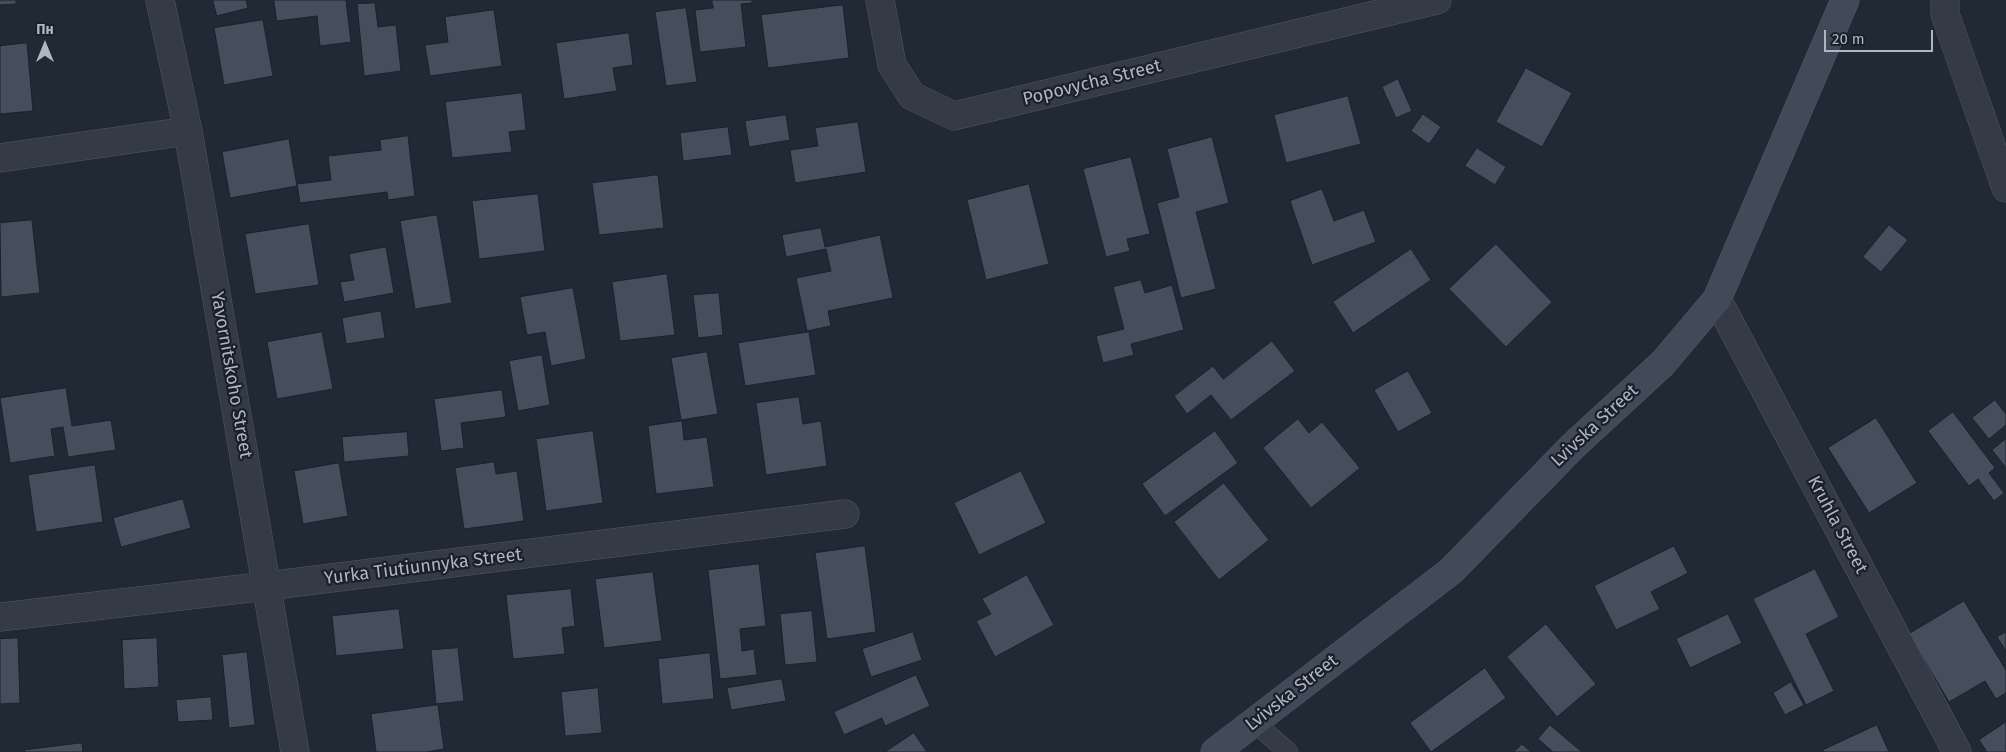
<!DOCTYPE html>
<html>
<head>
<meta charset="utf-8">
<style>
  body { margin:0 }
  #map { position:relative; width:2006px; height:752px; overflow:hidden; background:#212935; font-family:"Fira Sans",sans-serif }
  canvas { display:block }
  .north { position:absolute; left:20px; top:20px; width:50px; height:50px; -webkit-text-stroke:4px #1a202a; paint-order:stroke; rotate:0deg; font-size:14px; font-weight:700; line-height:20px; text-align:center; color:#aeb5c3 }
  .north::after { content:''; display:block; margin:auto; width:18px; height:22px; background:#aeb5c3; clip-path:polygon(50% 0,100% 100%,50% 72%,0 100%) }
  .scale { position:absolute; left:1824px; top:30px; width:109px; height:22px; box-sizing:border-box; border:2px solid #aeb5c3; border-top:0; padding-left:6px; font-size:15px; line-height:18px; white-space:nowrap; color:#aeb5c3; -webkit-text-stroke:4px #1a202a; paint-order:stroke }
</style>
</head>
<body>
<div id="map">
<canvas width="2006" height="752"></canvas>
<div class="north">Пн</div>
<div class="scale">20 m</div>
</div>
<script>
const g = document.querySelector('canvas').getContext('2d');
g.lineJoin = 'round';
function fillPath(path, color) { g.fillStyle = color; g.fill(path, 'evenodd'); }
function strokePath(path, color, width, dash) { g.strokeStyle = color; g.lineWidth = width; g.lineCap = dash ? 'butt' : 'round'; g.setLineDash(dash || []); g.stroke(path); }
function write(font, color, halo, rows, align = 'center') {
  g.font = font + ' "Fira Sans",sans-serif'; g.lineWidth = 4.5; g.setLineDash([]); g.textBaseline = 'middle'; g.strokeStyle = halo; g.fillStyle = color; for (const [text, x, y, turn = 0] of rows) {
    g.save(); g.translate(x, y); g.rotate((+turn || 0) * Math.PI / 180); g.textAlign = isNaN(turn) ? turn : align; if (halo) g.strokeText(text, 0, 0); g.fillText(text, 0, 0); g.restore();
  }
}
const building = new Path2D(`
  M 0,0 L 16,0 L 16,4 L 0,5 Z
  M 213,0 L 246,0 L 248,8 L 217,16 Z
  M 274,0 L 346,0 L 351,42 L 320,46 L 317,16 L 277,21 Z
  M 712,0 L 752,0 L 752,3 L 741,4 L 746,47 L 700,52 L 695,10 L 713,8 Z
  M 375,3 L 378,27 L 396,25 L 401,71 L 364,76 L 357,4 Z
  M 843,5 L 849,58 L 768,68 L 761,15 Z
  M 686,8 L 697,82 L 666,86 L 655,12 Z
  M 494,10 L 502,66 L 430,76 L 425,45 L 448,42 L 445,17 Z
  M 263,20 L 273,76 L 224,85 L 214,28 Z
  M 629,33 L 633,65 L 613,68 L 617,91 L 564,99 L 556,43 Z
  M 27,43 L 33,111 L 0,114 L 0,46 Z
  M 1526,68 L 1572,93 L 1542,147 L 1496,122 Z
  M 1398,79 L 1412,111 L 1396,118 L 1382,87 Z
  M 522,93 L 526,130 L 509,132 L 512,152 L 452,158 L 445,102 Z
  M 1348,96 L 1361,144 L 1286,163 L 1274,115 Z
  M 1423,114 L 1441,127 L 1429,144 L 1411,131 Z
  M 786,115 L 790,140 L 749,147 L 745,121 Z
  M 858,122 L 866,172 L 795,183 L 790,150 L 818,146 L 815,128 Z
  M 728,127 L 732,155 L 683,161 L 680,133 Z
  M 408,136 L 415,196 L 388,200 L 387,192 L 300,203 L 297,184 L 331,180 L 328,156 L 381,150 L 380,140 Z
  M 1212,137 L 1229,203 L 1196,212 L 1216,289 L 1181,298 L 1157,203 L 1179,197 L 1167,149 Z
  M 289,139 L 297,186 L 230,198 L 222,152 Z
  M 1477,148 L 1506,167 L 1495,185 L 1465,166 Z
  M 1131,157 L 1150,234 L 1127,239 L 1130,251 L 1106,257 L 1083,169 Z
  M 658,175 L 664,228 L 599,235 L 592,183 Z
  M 1029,184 L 1049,264 L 986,280 L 967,200 Z
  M 1322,189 L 1334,221 L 1364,210 L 1376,242 L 1312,265 L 1290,201 Z
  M 538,194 L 545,251 L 479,259 L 472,201 Z
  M 437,215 L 452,303 L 415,309 L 400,221 Z
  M 32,220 L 40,293 L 1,297 L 0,223 Z
  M 309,224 L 319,285 L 255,294 L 245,234 Z
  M 1889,225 L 1908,240 L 1881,272 L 1863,257 Z
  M 821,228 L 825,247 L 880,235 L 893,298 L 828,311 L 831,326 L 807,331 L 796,278 L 831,271 L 826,249 L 786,257 L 782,235 Z
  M 1496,244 L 1552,302 L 1506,347 L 1449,289 Z
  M 386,247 L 394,293 L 344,302 L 340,282 L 354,280 L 349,254 Z
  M 1411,249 L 1431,280 L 1353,333 L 1333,302 Z
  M 667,274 L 675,335 L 620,341 L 612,282 Z
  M 1141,280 L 1145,293 L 1172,285 L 1184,330 L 1131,344 L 1134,355 L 1103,363 L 1096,336 L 1124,329 L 1113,287 Z
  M 573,288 L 586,359 L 551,366 L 545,332 L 527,335 L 520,297 Z
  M 719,293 L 723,335 L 698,338 L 693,295 Z
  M 381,311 L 385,338 L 346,344 L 342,318 Z
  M 322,332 L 333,389 L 277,399 L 267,342 Z
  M 809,332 L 816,375 L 745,386 L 738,343 Z
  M 1272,341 L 1295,371 L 1231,420 L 1211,395 L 1187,414 L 1174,396 L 1213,366 L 1223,379 Z
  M 707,352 L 718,414 L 681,420 L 671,358 Z
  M 542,355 L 550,405 L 518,411 L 509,361 Z
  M 1408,371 L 1432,413 L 1398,432 L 1374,390 Z
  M 66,388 L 72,426 L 111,420 L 116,450 L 68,457 L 63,427 L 51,429 L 55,456 L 10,463 L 0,398 Z
  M 502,390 L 506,417 L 461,423 L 464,448 L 441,451 L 434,399 Z
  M 799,397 L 803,424 L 821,421 L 827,466 L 766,475 L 756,403 Z
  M 1995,400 L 2006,414 L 2006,425 L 1989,439 L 1972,418 Z
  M 1953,412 L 1995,468 L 1989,473 L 2004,493 L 1994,501 L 1978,479 L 1969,486 L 1928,431 Z
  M 1876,418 L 1917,483 L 1869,513 L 1828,448 Z
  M 1298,419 L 1309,433 L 1322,422 L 1360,468 L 1311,508 L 1263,448 Z
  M 682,421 L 684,440 L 707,437 L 714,487 L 656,494 L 648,426 Z
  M 593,431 L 603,503 L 546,511 L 536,439 Z
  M 1215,431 L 1238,463 L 1165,516 L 1142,484 Z
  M 407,432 L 409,456 L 344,462 L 342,437 Z
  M 2006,439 L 2006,468 L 1992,450 Z
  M 494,462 L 496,474 L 517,471 L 524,521 L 464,529 L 455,468 Z
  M 339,463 L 348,516 L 303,524 L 294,471 Z
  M 95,465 L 103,522 L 36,532 L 28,475 Z
  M 1021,471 L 1046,523 L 979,555 L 954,503 Z
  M 1224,483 L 1269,540 L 1219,580 L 1174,522 Z
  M 183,499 L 191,528 L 121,547 L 113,518 Z
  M 865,546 L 876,632 L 827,639 L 815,553 Z
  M 1674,546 L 1688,573 L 1651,592 L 1660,609 L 1616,630 L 1594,586 Z
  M 759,564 L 766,626 L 740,629 L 742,651 L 754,649 L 757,675 L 720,679 L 708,570 Z
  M 1815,569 L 1839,617 L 1806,634 L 1834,691 L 1806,705 L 1753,599 Z
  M 653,572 L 662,641 L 604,648 L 595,579 Z
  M 1027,575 L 1054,625 L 995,657 L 976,621 L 991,614 L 982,599 Z
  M 571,589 L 575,626 L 562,628 L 565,654 L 513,659 L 506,595 Z
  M 1964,601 L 2006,670 L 2006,693 L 1996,699 L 1985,681 L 1949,702 L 1909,634 Z
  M 399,609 L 404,649 L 336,656 L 332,616 Z
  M 812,611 L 817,662 L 785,665 L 780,614 Z
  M 1728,614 L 1742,643 L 1690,668 L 1676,639 Z
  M 1546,624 L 1596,684 L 1557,717 L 1507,657 Z
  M 913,632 L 922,660 L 871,677 L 862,649 Z
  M 2006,632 L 2006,651 L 1997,637 Z
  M 18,638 L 20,703 L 0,704 L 0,639 Z
  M 157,638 L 159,687 L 124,689 L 122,640 Z
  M 458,648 L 464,701 L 436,704 L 431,650 Z
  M 247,652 L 255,725 L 229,728 L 222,655 Z
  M 710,653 L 714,699 L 662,704 L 658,659 Z
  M 1485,668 L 1506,698 L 1431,752 L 1410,723 Z
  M 916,675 L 930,706 L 885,726 L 882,718 L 844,735 L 834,712 Z
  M 782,679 L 786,701 L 731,710 L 727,688 Z
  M 1791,682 L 1804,705 L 1785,715 L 1773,693 Z
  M 598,688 L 602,733 L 565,736 L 561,692 Z
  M 211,697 L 213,720 L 178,722 L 176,700 Z
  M 438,705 L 444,749 L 427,752 L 376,752 L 371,714 Z
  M 2006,722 L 2006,752 L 1987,752 L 1979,740 Z
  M 1550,725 L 1582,752 L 1553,752 L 1538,739 Z
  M 1877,725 L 1889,752 L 1824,752 L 1823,750 Z
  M 914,733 L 927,752 L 885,752 Z
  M 82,743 L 83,752 L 25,752 L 25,750 Z
  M 1522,744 L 1531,752 L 1514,752 Z`);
fillPath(building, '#444e5d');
strokePath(building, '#1c222c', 1);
const service = new Path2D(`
  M 1254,722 L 1288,752`);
const minor = new Path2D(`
  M 160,0 L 188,131 L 295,752
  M 880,0 L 892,65 L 912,96 L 954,116 L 1437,0
  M 1945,0 L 1945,14 L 2006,188
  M 0,158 L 188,131
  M 1717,299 L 1957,752
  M 0,617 L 267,586 L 845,514`);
const secondary = new Path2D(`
  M 1215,752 L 1451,571 L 1573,446 L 1663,363 L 1717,299 L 1845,0`);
strokePath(service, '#525864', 20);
strokePath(minor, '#525864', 29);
strokePath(secondary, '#525864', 29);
strokePath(service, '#343b46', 19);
strokePath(minor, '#343b46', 28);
strokePath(secondary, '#424a59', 28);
write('18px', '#aeb5c3', '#1a202a', [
  ["Popovycha Street",1092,83,-14],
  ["Yavornitskoho Street",231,375,80],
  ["Lvivska Street",1595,426,-43],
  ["Kruhla Street",1837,525,62],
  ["Yurka Tiutiunnyka Street",423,567,-7],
  ["Lvivska Street",1292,693,-38]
]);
</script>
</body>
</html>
